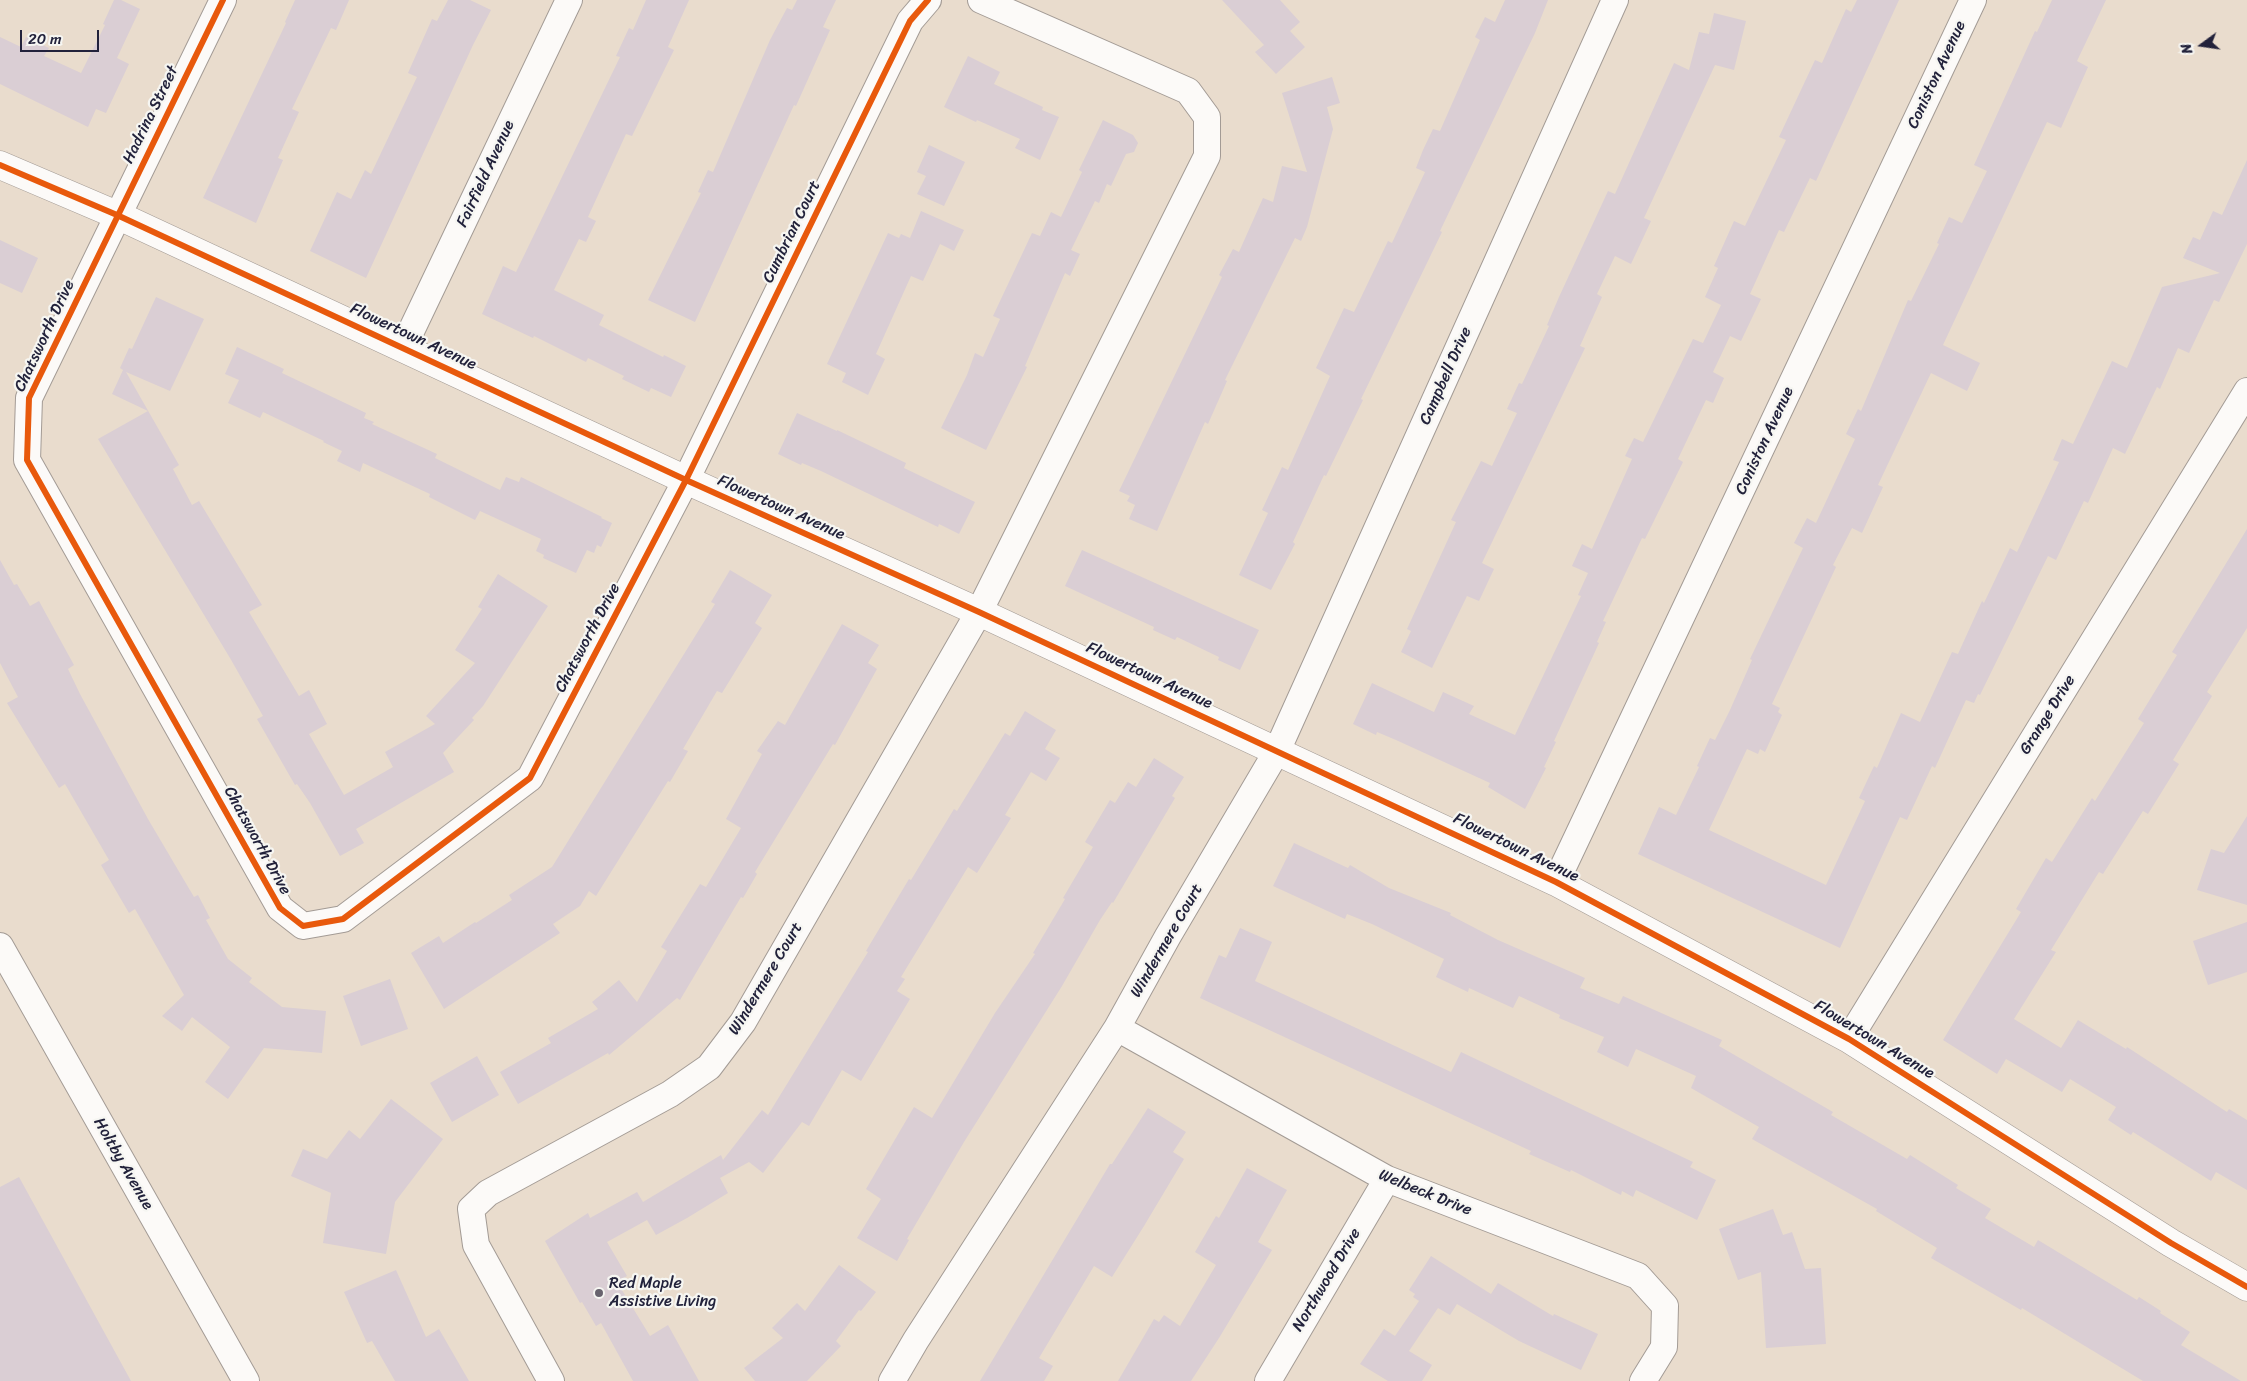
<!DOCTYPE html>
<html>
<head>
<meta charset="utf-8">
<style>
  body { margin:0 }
  #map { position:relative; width:2247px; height:1381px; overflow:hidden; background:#e9dccd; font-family:Sriracha,sans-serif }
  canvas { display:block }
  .north { position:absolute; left:2177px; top:20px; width:50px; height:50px; -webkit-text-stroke:4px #f6f6f2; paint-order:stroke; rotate:256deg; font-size:14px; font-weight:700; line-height:20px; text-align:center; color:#22223b }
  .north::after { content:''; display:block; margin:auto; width:18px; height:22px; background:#22223b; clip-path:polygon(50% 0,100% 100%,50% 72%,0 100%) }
  .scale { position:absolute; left:20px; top:30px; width:79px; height:22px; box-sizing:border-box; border:2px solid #22223b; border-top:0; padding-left:6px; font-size:15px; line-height:18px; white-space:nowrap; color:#22223b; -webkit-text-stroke:4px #f6f6f2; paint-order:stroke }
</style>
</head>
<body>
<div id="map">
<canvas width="2247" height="1381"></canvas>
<div class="north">N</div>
<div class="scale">20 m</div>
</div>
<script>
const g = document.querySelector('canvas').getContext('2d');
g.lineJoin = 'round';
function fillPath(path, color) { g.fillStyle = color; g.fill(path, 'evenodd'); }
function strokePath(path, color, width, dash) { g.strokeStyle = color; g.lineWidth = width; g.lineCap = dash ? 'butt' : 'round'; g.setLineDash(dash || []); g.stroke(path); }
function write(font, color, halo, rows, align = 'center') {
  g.font = font + ' Sriracha,sans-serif'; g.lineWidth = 4.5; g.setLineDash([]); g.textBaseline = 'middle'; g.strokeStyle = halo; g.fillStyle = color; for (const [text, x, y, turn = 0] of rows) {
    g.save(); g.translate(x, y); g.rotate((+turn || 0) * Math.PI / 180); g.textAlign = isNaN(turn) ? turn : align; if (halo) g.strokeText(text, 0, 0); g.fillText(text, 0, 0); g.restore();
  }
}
fillPath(new Path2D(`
  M 114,0 L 121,0 L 140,9 L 117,58 L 129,64 L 106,113 L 96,109 L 88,127 L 0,84 L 0,37 L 21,47 L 26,37 L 49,48 L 44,56 L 81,73 L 105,25 L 103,24 Z
  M 295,0 L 349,0 L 336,30 L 331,28 L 292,109 L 299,112 L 278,158 L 283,160 L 256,223 L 203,198 L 286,23 L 285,22 Z
  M 448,0 L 470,0 L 491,10 L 473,45 L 366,278 L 310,251 L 337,192 L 351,199 L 365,170 L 371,174 L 417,77 L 408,73 L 432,19 L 437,21 Z
  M 646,0 L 689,0 L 668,47 L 674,50 L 632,136 L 626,134 L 588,217 L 596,221 L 586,242 L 579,239 L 554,290 L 604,315 L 599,325 L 663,357 L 664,355 L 686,366 L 671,397 L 651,388 L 649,392 L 622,379 L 624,376 L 588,358 L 586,362 L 534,336 L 533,338 L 482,314 L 503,266 L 516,272 L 620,57 L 616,56 L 629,28 L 633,30 Z
  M 797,0 L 836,0 L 823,27 L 830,30 L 796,106 L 794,105 L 695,322 L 648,300 L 701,193 L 698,192 L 708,170 L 713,172 L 770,40 L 787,8 L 792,10 Z
  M 1222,0 L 1280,0 L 1300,22 L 1290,31 L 1305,47 L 1276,74 L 1255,52 L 1264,45 Z
  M 1505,0 L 1548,0 L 1535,33 L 1440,231 L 1442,232 L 1361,399 L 1363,400 L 1326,476 L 1324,475 L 1293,542 L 1295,544 L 1271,590 L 1239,575 L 1268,513 L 1262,510 L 1282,467 L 1288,470 L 1330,376 L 1316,368 L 1344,308 L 1354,312 L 1388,241 L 1392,243 L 1425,172 L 1416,168 L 1423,150 L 1433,129 L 1440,131 L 1480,40 L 1475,37 L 1485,17 L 1495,22 Z
  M 1857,0 L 1899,0 L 1816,181 L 1810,178 L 1784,232 L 1779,230 L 1750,294 L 1761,299 L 1741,341 L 1730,336 L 1713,372 L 1724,378 L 1713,403 L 1706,400 L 1678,459 L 1683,462 L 1645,539 L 1642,538 L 1603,621 L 1606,622 L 1597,642 L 1599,643 L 1554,741 L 1556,742 L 1544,767 L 1546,768 L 1525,809 L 1488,787 L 1490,783 L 1396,740 L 1377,732 L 1376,735 L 1353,724 L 1372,683 L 1434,712 L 1443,692 L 1474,706 L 1469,714 L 1515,735 L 1581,596 L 1578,595 L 1588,573 L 1572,566 L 1582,544 L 1592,549 L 1632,459 L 1625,456 L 1634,438 L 1643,442 L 1693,339 L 1703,343 L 1721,305 L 1705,297 L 1718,268 L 1714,266 L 1734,221 L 1745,226 L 1786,140 L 1779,137 L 1815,60 L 1822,63 L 1846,9 L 1851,12 Z
  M 2052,0 L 2106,0 L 2077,61 L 2088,67 L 2061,128 L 2047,122 L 1943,345 L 1980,363 L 1967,391 L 1931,373 L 1878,485 L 1883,487 L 1862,533 L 1852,528 L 1833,565 L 1836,567 L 1772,704 L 1780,708 L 1778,712 L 1782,715 L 1765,752 L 1760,749 L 1758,754 L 1747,749 L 1709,830 L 1826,885 L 1865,801 L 1859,798 L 1874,766 L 1877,768 L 1901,713 L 1920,722 L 1952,652 L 1958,654 L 1982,601 L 1984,603 L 2010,548 L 2017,552 L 2059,462 L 2053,460 L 2062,439 L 2073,444 L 2112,361 L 2127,368 L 2162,287 L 2220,273 L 2183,258 L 2193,237 L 2200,240 L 2213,211 L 2222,215 L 2247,160 L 2247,244 L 2219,302 L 2214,300 L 2189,353 L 2178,348 L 2160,389 L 2157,387 L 2125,454 L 2113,448 L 2088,503 L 2084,501 L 2056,560 L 2048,556 L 1980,695 L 1978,694 L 1974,703 L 1966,700 L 1935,768 L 1932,766 L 1907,820 L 1900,817 L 1840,948 L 1638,854 L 1659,807 L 1676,815 L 1699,767 L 1697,766 L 1710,738 L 1715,740 L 1730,710 L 1752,660 L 1750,659 L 1803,548 L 1794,543 L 1807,518 L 1816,523 L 1855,439 L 1846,434 L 1858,409 L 1861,411 L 1908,300 L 1911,301 L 1939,244 L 1937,243 L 1949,217 L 1962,223 L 1987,171 L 1974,165 L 2035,31 L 2037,32 Z
  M 1714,13 L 1746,21 L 1734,70 L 1715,65 L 1644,218 L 1651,221 L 1631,264 L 1615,256 L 1597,294 L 1602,297 L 1580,346 L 1585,348 L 1482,563 L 1494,569 L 1479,601 L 1467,596 L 1432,668 L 1401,652 L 1411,631 L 1407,629 L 1456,522 L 1451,520 L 1481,461 L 1492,466 L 1517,413 L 1507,409 L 1519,383 L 1522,384 L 1549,326 L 1547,325 L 1559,297 L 1608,191 L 1615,194 L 1674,63 L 1689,70 L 1699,32 L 1709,34 Z
  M 968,56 L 1000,72 L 994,84 L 1043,107 L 1042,110 L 1059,117 L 1040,160 L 1015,148 L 1020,139 L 977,120 L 976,122 L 944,107 Z
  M 1332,77 L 1340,103 L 1327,107 L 1333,129 L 1307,227 L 1301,241 L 1295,238 L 1225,380 L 1227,381 L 1208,424 L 1205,422 L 1157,531 L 1129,519 L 1135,505 L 1127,501 L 1130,496 L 1119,491 L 1222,277 L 1219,275 L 1233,249 L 1239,252 L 1263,198 L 1273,202 L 1282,166 L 1307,172 L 1282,93 Z
  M 1103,120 L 1133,135 L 1138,143 L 1134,152 L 1126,154 L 1111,186 L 1107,184 L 1099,203 L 1095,201 L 1071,250 L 1080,254 L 1070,276 L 1065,273 L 1025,366 L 1027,367 L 986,450 L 941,428 L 967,375 L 975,353 L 983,357 L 1000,319 L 993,316 L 1032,233 L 1040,236 L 1051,212 L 1061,217 L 1082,172 L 1079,170 Z
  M 929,145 L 965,162 L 944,206 L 917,194 L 926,176 L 917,172 Z
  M 921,211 L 964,230 L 954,251 L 940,244 L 923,281 L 911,276 L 876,354 L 885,359 L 868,395 L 842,382 L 846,373 L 827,364 L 888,233 L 899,238 L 901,234 L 910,238 Z
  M 0,240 L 38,258 L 22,293 L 0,283 Z
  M 156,297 L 204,319 L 170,391 L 126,372 L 179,465 L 173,469 L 192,505 L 199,501 L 262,605 L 249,612 L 299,696 L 309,690 L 327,724 L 309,734 L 344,795 L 393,767 L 385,752 L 435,724 L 426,716 L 475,663 L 455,650 L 482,609 L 478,607 L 498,574 L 548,606 L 483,706 L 472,718 L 474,720 L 443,753 L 454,772 L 356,829 L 364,843 L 340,856 L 310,803 L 297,784 L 295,785 L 257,719 L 263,716 L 230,658 L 98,439 L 148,411 L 112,394 L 123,370 L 120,368 L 129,348 L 132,349 Z
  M 237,347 L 284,369 L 282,373 L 366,413 L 364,418 L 374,422 L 372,424 L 437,454 L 435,458 L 500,490 L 506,477 L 519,482 L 521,477 L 602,517 L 601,518 L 612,523 L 601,547 L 597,545 L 594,553 L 587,550 L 576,573 L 543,558 L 544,555 L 536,551 L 541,539 L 480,511 L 475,520 L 429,497 L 430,494 L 363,463 L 360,472 L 337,461 L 342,451 L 323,442 L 324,441 L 263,412 L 260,418 L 228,403 L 239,380 L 225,374 Z
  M 797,413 L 837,431 L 837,430 L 906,463 L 904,468 L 975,502 L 959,534 L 939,524 L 938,527 L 821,471 L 802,463 L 801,465 L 778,454 Z
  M 2247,529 L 2247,628 L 2207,692 L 2212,696 L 2173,760 L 2179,764 L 2148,814 L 2143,811 L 2103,874 L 2099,872 L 2051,950 L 2056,952 L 2014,1019 L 2061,1048 L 2078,1020 L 2126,1049 L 2127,1047 L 2227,1112 L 2229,1109 L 2247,1120 L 2247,1190 L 2216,1172 L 2211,1181 L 2133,1132 L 2131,1135 L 2108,1120 L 2116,1107 L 2070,1079 L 2062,1092 L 2006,1059 L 1997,1074 L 1943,1040 L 2021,912 L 2016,909 L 2046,858 L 2052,862 L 2092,798 L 2095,801 L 2144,723 L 2138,719 L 2177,655 L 2172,652 Z
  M 1082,550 L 1259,630 L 1240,670 L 1218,660 L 1219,657 L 1177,637 L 1175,640 L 1153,630 L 1154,627 L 1065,586 Z
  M 0,560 L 14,585 L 17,584 L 30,606 L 39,601 L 52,625 L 74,665 L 68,669 L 80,694 L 148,819 L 194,897 L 198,895 L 210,918 L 206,920 L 228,959 L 252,978 L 249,982 L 282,1007 L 326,1011 L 322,1053 L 264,1048 L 228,1099 L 205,1082 L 230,1047 L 192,1017 L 182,1031 L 162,1016 L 184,995 L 135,909 L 129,913 L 101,865 L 109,860 L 65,784 L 59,788 L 7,703 L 18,697 L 0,663 Z
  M 730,570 L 772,595 L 755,623 L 762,628 L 722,693 L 717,691 L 683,749 L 688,751 L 670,782 L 668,781 L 596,896 L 589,891 L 580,906 L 553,924 L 560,933 L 444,1009 L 411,953 L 439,936 L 443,943 L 475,922 L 476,923 L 512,900 L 509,895 L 552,867 L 715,604 L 711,602 Z
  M 842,624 L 879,645 L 868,663 L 877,669 L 835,745 L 833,744 L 755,872 L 757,874 L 743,898 L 741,897 L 680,1000 L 677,998 L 609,1055 L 608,1053 L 518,1104 L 500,1072 L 551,1043 L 548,1038 L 598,1009 L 592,1002 L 619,980 L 637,1002 L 667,951 L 661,947 L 700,884 L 706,887 L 741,828 L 726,819 L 762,754 L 757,751 L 778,721 L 785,725 Z
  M 1025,711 L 1056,730 L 1045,749 L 1060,758 L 1046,781 L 1031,772 L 1005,815 L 1011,818 L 977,873 L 968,867 L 901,977 L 905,979 L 897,991 L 910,999 L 861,1081 L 842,1070 L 809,1126 L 802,1122 L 763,1173 L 749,1162 L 720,1178 L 728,1193 L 687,1218 L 656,1235 L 647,1220 L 607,1242 L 627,1276 L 617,1282 L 650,1336 L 668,1325 L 699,1381 L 633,1381 L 601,1323 L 596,1326 L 582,1302 L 580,1303 L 545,1241 L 588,1213 L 590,1218 L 637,1192 L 643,1202 L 721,1155 L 723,1160 L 762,1110 L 768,1115 L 868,952 L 866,951 L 900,894 L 909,879 L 911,880 L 954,809 L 957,811 L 1005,733 L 1010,736 Z
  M 1154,758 L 1184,777 L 1172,796 L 1175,798 L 1113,903 L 1112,902 L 1100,920 L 1062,986 L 964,1142 L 907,1239 L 909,1240 L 897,1261 L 857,1238 L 881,1199 L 866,1189 L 914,1107 L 932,1118 L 995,1013 L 1035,954 L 1033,953 L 1065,899 L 1063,898 L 1093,847 L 1085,842 L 1110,800 L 1115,803 L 1128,782 L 1136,787 Z
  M 2247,816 L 2247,905 L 2197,890 L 2211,849 L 2224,853 Z
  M 1294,843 L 1348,868 L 1350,865 L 1389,888 L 1451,913 L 1450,915 L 1498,940 L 1585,978 L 1580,988 L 1619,1004 L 1623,996 L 1722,1040 L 1719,1046 L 1833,1112 L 1831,1115 L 1907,1159 L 1910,1155 L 1958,1185 L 1956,1188 L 1991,1209 L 1985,1218 L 2034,1247 L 2038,1240 L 2137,1300 L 2139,1297 L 2161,1311 L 2160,1313 L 2190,1332 L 2181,1345 L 2241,1381 L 2143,1381 L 2022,1308 L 2021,1310 L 1931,1258 L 1937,1248 L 1876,1211 L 1877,1209 L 1752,1139 L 1759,1127 L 1691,1088 L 1696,1076 L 1636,1049 L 1628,1067 L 1597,1052 L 1604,1037 L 1559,1018 L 1560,1015 L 1519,996 L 1513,1008 L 1469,988 L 1468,992 L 1436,977 L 1444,959 L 1372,924 L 1347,914 L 1345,919 L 1273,886 Z
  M 2247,922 L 2247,972 L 2208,985 L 2193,941 Z
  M 1240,928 L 1272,942 L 1255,981 L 1451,1072 L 1461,1052 L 1693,1162 L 1690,1167 L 1716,1180 L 1697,1220 L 1636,1190 L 1633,1197 L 1622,1191 L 1621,1195 L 1571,1170 L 1570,1172 L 1529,1154 L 1531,1151 L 1200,998 L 1219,955 L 1226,958 Z
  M 390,979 L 408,1029 L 361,1046 L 343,996 Z
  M 477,1056 L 499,1095 L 452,1122 L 430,1083 Z
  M 391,1099 L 443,1139 L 395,1202 L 386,1254 L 323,1243 L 331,1193 L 291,1176 L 303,1149 L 327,1159 L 349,1130 L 360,1139 Z
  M 1148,1108 L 1186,1132 L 1173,1152 L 1184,1159 L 1144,1226 L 1112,1277 L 1094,1266 L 1039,1358 L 1053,1366 L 1044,1381 L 980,1381 L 1110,1164 L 1112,1164 Z
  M 1247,1168 L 1287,1190 L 1258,1242 L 1272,1250 L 1219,1338 L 1191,1381 L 1118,1381 L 1154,1319 L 1159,1322 L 1164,1315 L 1180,1326 L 1216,1265 L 1195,1252 L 1216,1216 L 1219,1218 Z
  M 19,1177 L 131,1381 L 0,1381 L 0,1187 Z
  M 1773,1209 L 1783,1235 L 1792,1232 L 1805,1269 L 1821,1268 L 1826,1344 L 1766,1348 L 1761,1272 L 1738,1280 L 1719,1229 Z
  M 1431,1256 L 1491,1294 L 1498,1283 L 1553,1316 L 1554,1314 L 1598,1334 L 1581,1370 L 1519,1341 L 1457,1304 L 1450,1315 L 1438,1308 L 1409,1351 L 1432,1365 L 1422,1381 L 1388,1381 L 1360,1364 L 1384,1329 L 1395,1336 L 1419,1301 L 1413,1297 L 1415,1294 L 1409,1290 Z
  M 839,1265 L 876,1292 L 861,1311 L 859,1310 L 836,1341 L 841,1346 L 807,1381 L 755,1381 L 744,1368 L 783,1338 L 772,1328 L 797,1303 L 805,1311 Z
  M 396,1270 L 426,1337 L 439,1329 L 469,1381 L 395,1381 L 372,1341 L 367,1343 L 344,1292 Z`), '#daced4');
const street = new Path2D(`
  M 223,0 L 29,398 L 27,460 L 280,908 L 303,926 L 343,919 L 530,778 L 686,480 L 910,21 L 928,0
  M 403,348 L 569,0
  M 1556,882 L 1973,0
  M 0,946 L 246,1381
  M 1117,1028 L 1387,1179 L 1638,1276 L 1665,1306 L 1664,1347 L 1643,1381
  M 1849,1039 L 2247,391
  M 551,1381 L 476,1245 L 471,1209 L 488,1193 L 670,1094 L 709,1067 L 743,1022 L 979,612 L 1207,156 L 1207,117 L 1188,91 L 981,0
  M 892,1381 L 916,1340 L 1117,1028 L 1168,936 L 1277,751 L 1615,0
  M 1268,1381 L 1387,1179`);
const secondary = new Path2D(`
  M 0,165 L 117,215 L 686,480 L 979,612 L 1556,882 L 1849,1039 L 2171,1243 L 2247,1287`);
strokePath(street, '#a39b95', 28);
strokePath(secondary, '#a39b95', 29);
strokePath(street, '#fcfaf8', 26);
strokePath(secondary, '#fcfaf8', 28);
strokePath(new Path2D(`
  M 223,0 L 29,398 L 27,460 L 280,908 L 303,926 L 343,919 L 530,778 L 686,480 L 910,21 L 928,0
  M 0,165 L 117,215 L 686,480 L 979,612 L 1556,882 L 1849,1039 L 2171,1243 L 2247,1287`), '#e8590c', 6);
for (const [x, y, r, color] of [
  [599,1293,5,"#68636e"]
]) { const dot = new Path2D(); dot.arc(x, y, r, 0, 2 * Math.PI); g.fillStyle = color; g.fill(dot); strokePath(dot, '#f6f6f2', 2); }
write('16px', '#22223b', '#f6f6f2', [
  ["Coniston Avenue",1937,75,-65],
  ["Hadrina Street",151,115,-64],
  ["Fairfield Avenue",486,174,-65],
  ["Cumbrian Court",792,232,-64],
  ["Chatsworth Drive",45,336,-65],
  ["Flowertown Avenue",413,337,25],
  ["Campbell Drive",1446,376,-66],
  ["Coniston Avenue",1765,441,-65],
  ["Flowertown Avenue",781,508,24],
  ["Chatsworth Drive",588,638,-62],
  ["Flowertown Avenue",1149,676,25],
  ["Grange Drive",2048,715,-58],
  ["Chatsworth Drive",257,841,61],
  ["Flowertown Avenue",1516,848,26],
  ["Windermere Court",1167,941,-60],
  ["Windermere Court",766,979,-59],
  ["Flowertown Avenue",1874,1040,31],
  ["Holtby Avenue",123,1164,60],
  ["Welbeck Drive",1425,1193,22],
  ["Northwood Drive",1327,1280,-59]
]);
write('16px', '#22223b', '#f6f6f2', [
  ["Red Maple",609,1284],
  ["Assistive Living",609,1302]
], 'left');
</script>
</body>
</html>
